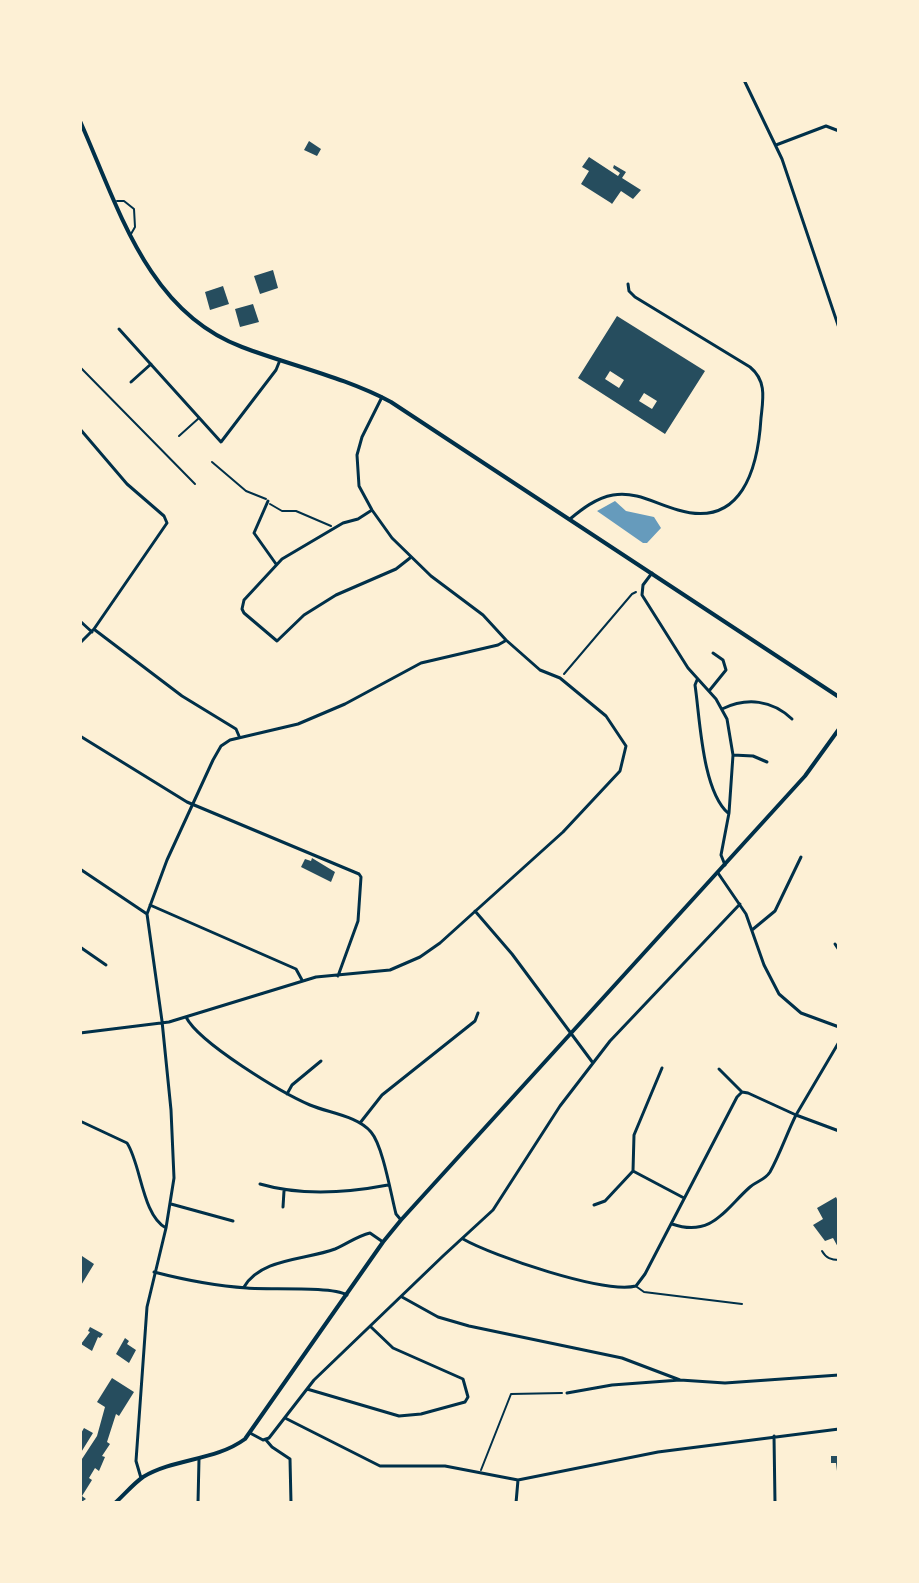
<!DOCTYPE html>
<html>
<head>
<meta charset="utf-8">
<style>
  body { margin:0 }
  #map { position:relative; width:919px; height:1583px; overflow:hidden; background:#fdf0d5; font-family:"Open Sans",sans-serif }
  canvas { display:block }
  .frame { position:absolute; inset:0; border:82px solid #fdf0d5; pointer-events:none }
</style>
</head>
<body>
<div id="map">
<canvas width="919" height="1583"></canvas>
<div class="frame"></div>
</div>
<script>
const g = document.querySelector('canvas').getContext('2d');
g.lineJoin = 'round';
function fillPath(path, color) { g.fillStyle = color; g.fill(path, 'evenodd'); }
function strokePath(path, color, width, dash) { g.strokeStyle = color; g.lineWidth = width; g.lineCap = dash ? 'butt' : 'round'; g.setLineDash(dash || []); g.stroke(path); }
fillPath(new Path2D(`
  M 615,501 L 626,511 L 654,517 L 661,528 L 647,543 L 643,543 L 597,511 Z`), '#669bbc');
fillPath(new Path2D(`
  M 309,141 L 321,149 L 317,156 L 304,150 Z
  M 589,157 L 618,176 L 620,173 L 613,168 L 614,165 L 626,172 L 622,178 L 641,190 L 633,199 L 621,191 L 612,204 L 611,203 L 581,184 L 589,171 L 582,167 Z
  M 273,270 L 278,288 L 260,294 L 254,276 Z
  M 223,286 L 229,304 L 210,310 L 205,292 Z
  M 253,304 L 259,322 L 240,327 L 235,309 Z
  M 617,316 L 705,371 L 665,434 L 578,378 ZM 610,371 L 624,380 L 619,388 L 605,379 ZM 644,393 L 657,401 L 652,409 L 639,401 Z
  M 312,858 L 335,872 L 331,882 L 301,867 L 305,859 L 311,861 Z
  M 836,1197 L 839,1203 L 839,1249 L 833,1238 L 825,1241 L 813,1225 L 823,1219 L 817,1208 Z
  M 82,1256 L 94,1264 L 80,1287 L 80,1259 Z
  M 90,1327 L 103,1334 L 100,1338 L 98,1337 L 92,1351 L 81,1344 L 90,1332 L 88,1331 Z
  M 125,1338 L 129,1341 L 127,1344 L 136,1350 L 129,1363 L 116,1354 Z
  M 112,1378 L 134,1392 L 119,1416 L 116,1414 L 107,1442 L 110,1444 L 102,1456 L 105,1457 L 99,1471 L 95,1468 L 89,1478 L 92,1480 L 82,1496 L 86,1499 L 80,1503 L 80,1462 L 97,1436 L 105,1407 L 97,1402 Z
  M 84,1428 L 93,1433 L 80,1454 L 80,1435 Z
  M 831,1456 L 839,1456 L 839,1471 L 837,1471 L 836,1463 L 831,1463 Z`), '#264d5e');
strokePath(new Path2D(`
  M 80,367 L 195,484
  M 212,462 L 246,491 L 266,499
  M 270,504 L 282,511 L 296,511 L 331,526
  M 564,674 L 632,594 L 636,592
  M 481,1470 L 511,1394 L 562,1393`), '#003049', 2);
strokePath(new Path2D(`
  M 117,201 L 124,201 L 134,209 L 135,227 L 131,234
  M 179,436 L 199,418
  M 822,1251 C 826,1258 831,1260 839,1260
  M 637,1287 L 644,1292 L 742,1304`), '#003049', 2);
strokePath(new Path2D(`
  M 744,80 L 782,159 L 839,328
  M 776,145 L 826,126 L 839,131
  M 119,329 L 221,442 L 276,370 L 280,360
  M 131,382 L 151,364
  M 80,429 L 127,484 L 164,516 L 167,523 L 94,629 L 80,643
  M 268,501 L 254,533 L 276,564
  M 372,510 L 358,519 L 343,523 L 282,559 L 244,600 L 242,609 L 244,613 L 277,641 L 304,615 L 336,595 L 396,569 L 410,558
  M 570,519 C 582,509 596,498 613,495 C 637,491 656,504 678,510 C 742,529 758,468 761,418 C 763,399 767,381 750,367 L 635,297 L 629,291 L 628,284
  M 652,573 L 643,585 L 642,595 L 688,668 L 716,699 L 727,719 L 733,755 L 729,813 L 721,855 L 725,865
  M 80,621 L 92,632
  M 95,630 L 182,696 L 236,729 L 239,736
  M 697,680 L 695,685 C 700,718 702,790 728,813
  M 709,691 L 726,670 L 723,660 L 713,653
  M 722,709 C 747,697 772,700 792,719
  M 80,736 L 187,802 L 359,874 L 361,877 L 358,921 L 338,976
  M 733,755 L 753,756 L 767,762
  M 80,869 L 147,914
  M 718,873 L 746,914 L 764,965 L 779,994 L 801,1013 L 839,1027
  M 150,905 L 296,969 L 302,980
  M 475,911 L 512,954 L 593,1063
  M 752,930 L 775,911 L 801,857
  M 835,944 L 839,950
  M 80,947 L 106,965
  M 186,1017 C 199,1043 282,1093 310,1105 C 329,1113 358,1116 371,1132 C 383,1146 391,1195 396,1214 L 401,1220
  M 80,1033 L 169,1022 L 316,977 L 390,970 L 420,957 L 440,943 L 563,832 L 620,771 L 626,746 L 606,716 L 560,678 L 540,670 L 506,640 L 483,615 L 431,576 L 392,538 L 372,510 L 359,486 L 357,455 L 362,437 L 382,397
  M 662,1068 L 634,1135 L 633,1171 L 684,1198
  M 719,1069 L 742,1092
  M 287,1094 L 292,1085 L 321,1061
  M 80,1121 L 127,1143 C 141,1164 142,1215 166,1228
  M 360,1123 L 382,1095 L 475,1021 L 478,1013
  M 260,1184 C 301,1196 346,1193 388,1185
  M 171,1204 L 233,1221
  M 594,1205 L 605,1201 L 633,1171
  M 283,1207 L 284,1191
  M 672,1224 C 712,1238 725,1209 750,1187 C 757,1181 765,1180 770,1172 C 780,1154 787,1133 796,1115 L 839,1131
  M 463,1239 C 493,1256 604,1294 636,1286 L 645,1274 L 737,1097 L 742,1092 L 748,1093 L 796,1115 L 839,1042
  M 154,1272 C 185,1280 216,1286 247,1288 C 269,1290 331,1286 347,1295
  M 244,1287 C 261,1258 306,1260 335,1249 C 347,1244 357,1236 370,1233 L 383,1242
  M 402,1297 L 438,1317 L 469,1326 L 622,1358 L 680,1380 L 725,1383 L 839,1375
  M 307,1389 L 399,1416 L 421,1414 L 465,1402 L 468,1397 L 463,1379 L 393,1348 L 371,1327
  M 567,1393 L 612,1385 L 680,1380
  M 285,1418 L 380,1466 L 445,1466 L 518,1480 L 658,1452 L 839,1429
  M 250,1433 L 263,1440 L 269,1438 L 314,1380 L 443,1256 L 493,1210 L 560,1106 L 610,1041 L 740,904
  M 774,1436 L 775,1503
  M 266,1440 L 272,1447 L 290,1459 L 291,1503
  M 141,1478 L 136,1461 L 147,1307 L 166,1228 L 174,1178 L 171,1110 L 162,1021 L 147,914 L 167,860 L 213,760 L 221,746 L 230,740 L 298,724 L 345,704 L 421,663 L 498,645 L 505,641
  M 198,1503 L 199,1459
  M 516,1503 L 518,1480`), '#003049', 3);
strokePath(new Path2D(`
  M 80,121 C 118,206 147,312 242,347 C 292,366 344,377 391,402 L 839,697
  M 115,1503 C 124,1495 133,1484 143,1477 C 175,1458 215,1461 245,1439 L 383,1242 L 401,1220 L 805,776 L 839,729`), '#003049', 4);
</script>
</body>
</html>
